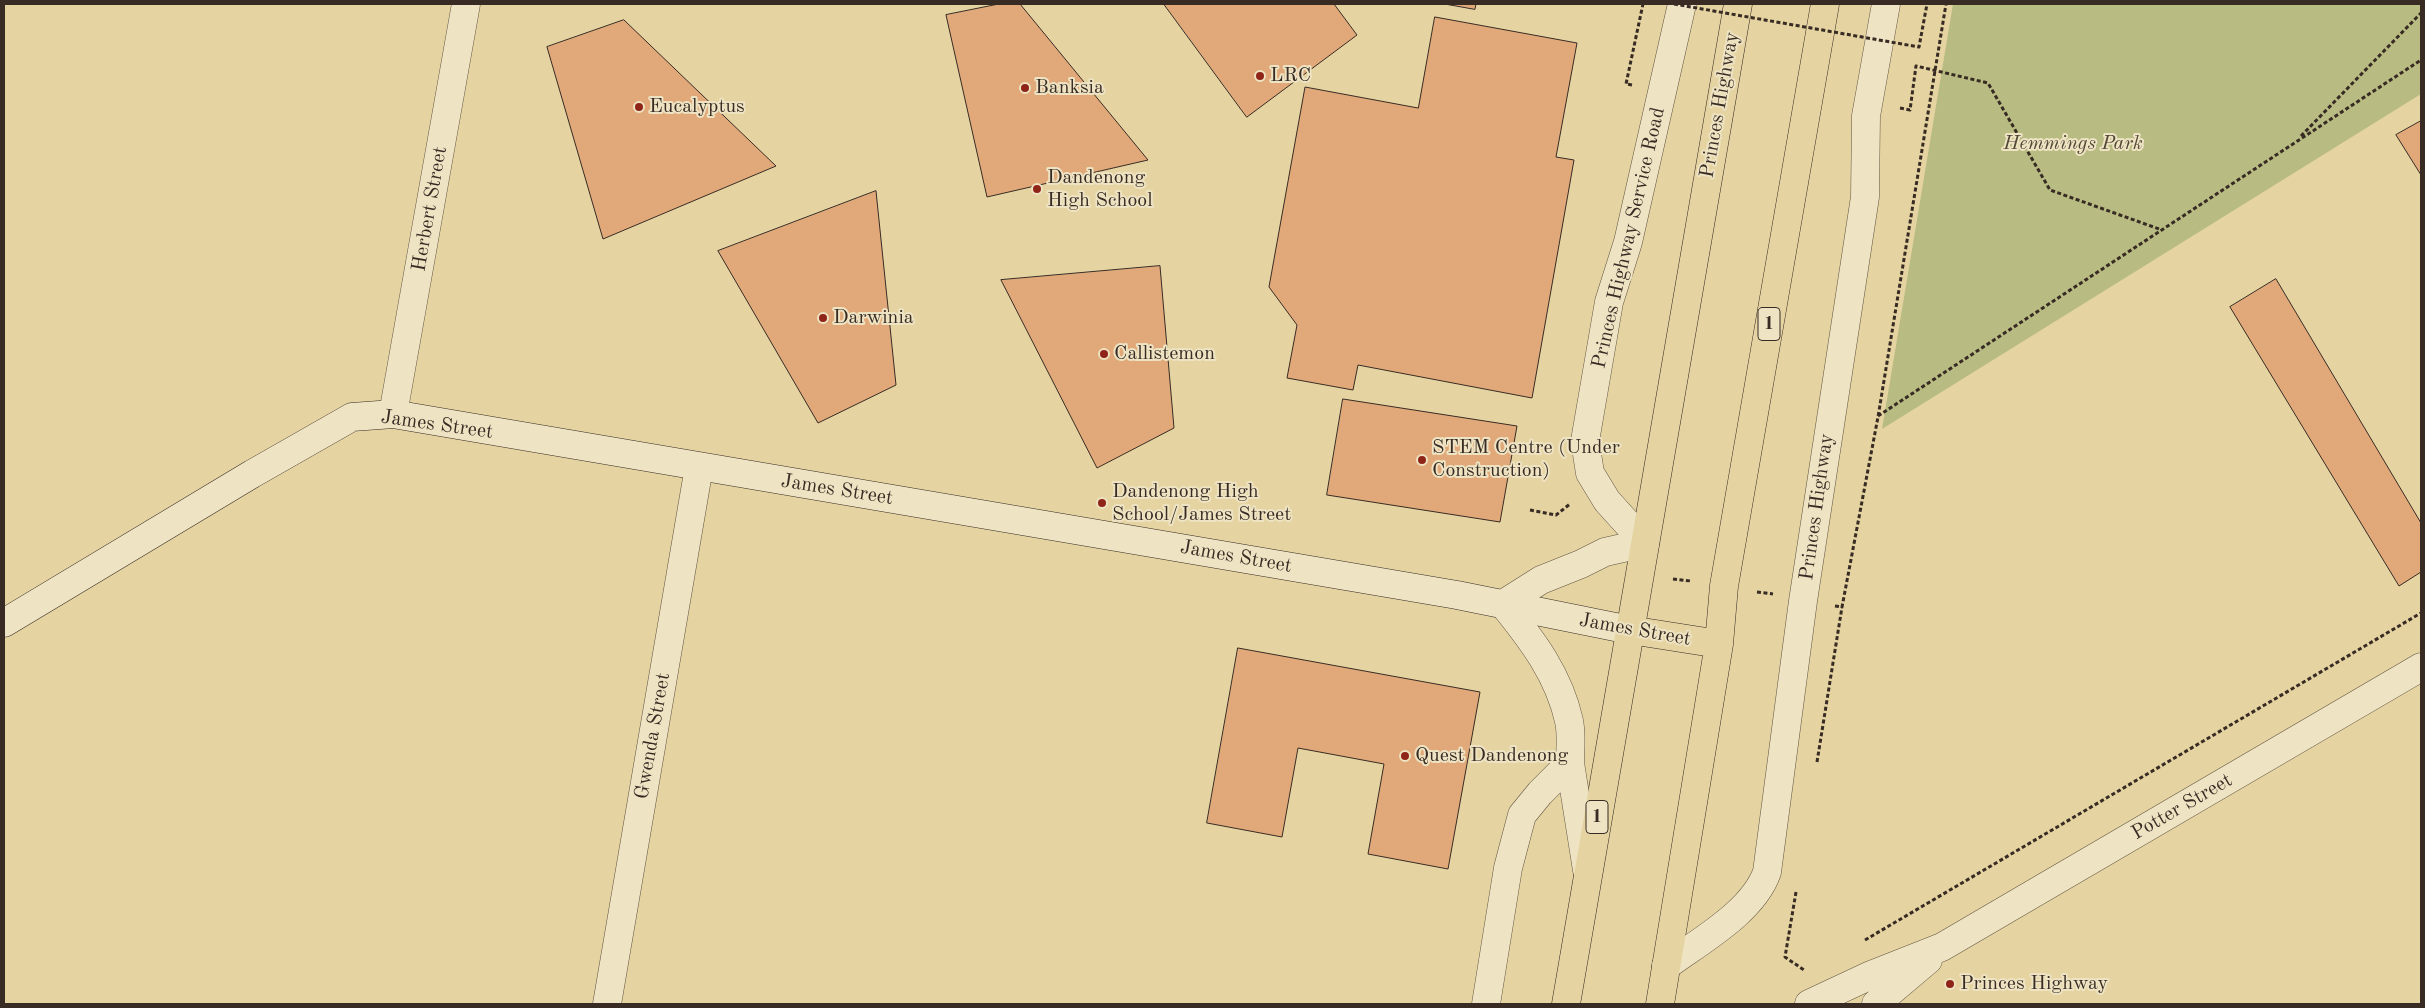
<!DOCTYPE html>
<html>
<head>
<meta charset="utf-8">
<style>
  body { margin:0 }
  #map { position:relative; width:2425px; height:1008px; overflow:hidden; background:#e5d4a1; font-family:"Old Standard TT",serif }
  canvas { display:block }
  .frame { position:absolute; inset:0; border:5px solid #372b24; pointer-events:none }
</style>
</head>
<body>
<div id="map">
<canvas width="2425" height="1008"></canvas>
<div class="frame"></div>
</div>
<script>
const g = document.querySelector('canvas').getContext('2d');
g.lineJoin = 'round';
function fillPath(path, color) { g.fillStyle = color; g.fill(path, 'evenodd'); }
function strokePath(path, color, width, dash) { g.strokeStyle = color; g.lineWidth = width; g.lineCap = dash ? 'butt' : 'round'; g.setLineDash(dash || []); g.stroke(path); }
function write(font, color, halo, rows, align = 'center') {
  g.font = font + ' "Old Standard TT",serif'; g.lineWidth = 4; g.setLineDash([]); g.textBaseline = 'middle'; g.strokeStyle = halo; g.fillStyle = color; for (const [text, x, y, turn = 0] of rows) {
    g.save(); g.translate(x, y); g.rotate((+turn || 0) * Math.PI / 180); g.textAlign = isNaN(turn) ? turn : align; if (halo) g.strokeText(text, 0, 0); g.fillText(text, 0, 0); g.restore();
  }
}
fillPath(new Path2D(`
  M 1953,4 L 2421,4 L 2421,94 L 1882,429 Z`), '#b8bc82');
const building = new Path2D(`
  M 999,4 L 1020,4 L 1148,160 L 987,197 L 946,15 Z
  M 1164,4 L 1334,4 L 1357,35 L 1247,117 Z
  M 1445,4 L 1476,4 L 1475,9 Z
  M 1435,17 L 1577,43 L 1556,157 L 1574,160 L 1532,398 L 1358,365 L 1353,390 L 1287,378 L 1297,325 L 1269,287 L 1305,87 L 1418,108 Z
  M 624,20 L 776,166 L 603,239 L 547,47 Z
  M 2421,121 L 2421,175 L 2396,135 Z
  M 876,191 L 896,385 L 818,423 L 718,251 Z
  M 1160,266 L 1174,428 L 1097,468 L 1001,280 Z
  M 2276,279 L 2421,523 L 2421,572 L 2399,586 L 2230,307 Z
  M 1343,399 L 1517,426 L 1500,522 L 1327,495 Z
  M 1238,648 L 1480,692 L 1448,869 L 1368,854 L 1384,764 L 1298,748 L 1282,837 L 1207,823 Z`);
fillPath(building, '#e1a979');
strokePath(building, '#372b24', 1);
const street = new Path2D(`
  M 393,414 L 466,4
  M 1645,543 L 1607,501 L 1590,473 L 1585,441 L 1609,302 L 1628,242 L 1682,4
  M 1570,763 L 1587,870
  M 1666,966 C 1700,941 1753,912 1767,872 L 1803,601 L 1865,197 L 1866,116 L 1886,4
  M 607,1004 L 699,467
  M 1486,1004 L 1508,868 L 1522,815 L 1540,793 L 1570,763 C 1570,750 1572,734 1569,721 C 1559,675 1532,640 1503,604 L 1541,580 L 1581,564 L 1605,552 L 1645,543
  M 1809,1004 L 1871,975 L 1942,947 L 2421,667
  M 1876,1004 L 1928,960`);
const secondary = new Path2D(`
  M 4,623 L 252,474 L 352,417 L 393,414 L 1457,595 L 1630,630`);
const highway = new Path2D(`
  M 1630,630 L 1719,644
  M 1566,1004 L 1738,4
  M 1660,1004 L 1719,644 L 1724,586 L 1825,4`);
strokePath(street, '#625543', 29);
strokePath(secondary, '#372b24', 29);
strokePath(highway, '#372b24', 29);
strokePath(new Path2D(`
  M 1632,85 L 1626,84 L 1643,4
  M 1900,108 L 1910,110 L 1916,66 L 1988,83 L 2050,190 L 2162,230
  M 2301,136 L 2421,13
  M 1878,416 L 2421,60
  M 1530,510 L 1556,515 L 1570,504
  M 1673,579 L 1691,581
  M 1757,592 L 1773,594
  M 1835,606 L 1842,607 L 1878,417 L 1946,4
  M 1817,762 L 1842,607
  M 1796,892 L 1785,957 L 1804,970
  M 1865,940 L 2421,613`), '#372b24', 3, [4, 2.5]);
strokePath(street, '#eee3c2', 28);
strokePath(secondary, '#eee3c2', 28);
strokePath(highway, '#e5d4a1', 28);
strokePath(new Path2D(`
  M 1674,4 L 1919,47 L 1927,4`), '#372b24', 3, [4, 2.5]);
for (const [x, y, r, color] of [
  [1260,76,5,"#8f2418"],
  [1025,88,5,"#8f2418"],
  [639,107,5,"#8f2418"],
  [1037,189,5,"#8f2418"],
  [823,318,5,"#8f2418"],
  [1104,354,5,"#8f2418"],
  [1422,460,5,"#8f2418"],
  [1102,503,5,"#8f2418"],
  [1405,756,5,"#8f2418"],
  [1950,984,5,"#8f2418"]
]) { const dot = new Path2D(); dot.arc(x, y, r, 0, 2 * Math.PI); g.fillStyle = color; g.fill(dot); strokePath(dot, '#eee3c2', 2); }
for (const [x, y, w] of [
  [1769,324,22],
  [1597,817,22]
]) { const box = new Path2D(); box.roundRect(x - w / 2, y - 16.5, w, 33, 4); g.fillStyle = '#eee3c2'; g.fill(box); strokePath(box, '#372b24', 1); }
write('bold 19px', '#372b24', null, [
  ["1",1769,324],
  ["1",1597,817]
]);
write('20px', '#372b24', '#eee3c2', [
  ["LRC",1270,76],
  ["Banksia",1035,88],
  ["Eucalyptus",649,107],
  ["Dandenong",1047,178],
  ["High School",1047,201],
  ["Darwinia",833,318],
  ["Callistemon",1114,354],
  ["STEM Centre (Under",1432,448],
  ["Construction)",1432,471],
  ["Dandenong High",1112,492],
  ["School/James Street",1112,515],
  ["Quest Dandenong",1415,756],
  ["Princes Highway",1960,984]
], 'left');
write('20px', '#372b24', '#eee3c2', [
  ["Princes Highway",1720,105,-80],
  ["Herbert Street",430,209,-80],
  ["Princes Highway Service Road",1629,238,-77],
  ["James Street",437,425,8],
  ["James Street",837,490,9],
  ["Princes Highway",1817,507,-82],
  ["James Street",1236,557,10],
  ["James Street",1635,630,10],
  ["Gwenda Street",653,736,-80],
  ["Potter Street",2182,807,-30]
]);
write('italic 20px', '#514837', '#eee3c2', [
  ["Hemmings Park",2073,144]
]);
</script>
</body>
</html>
